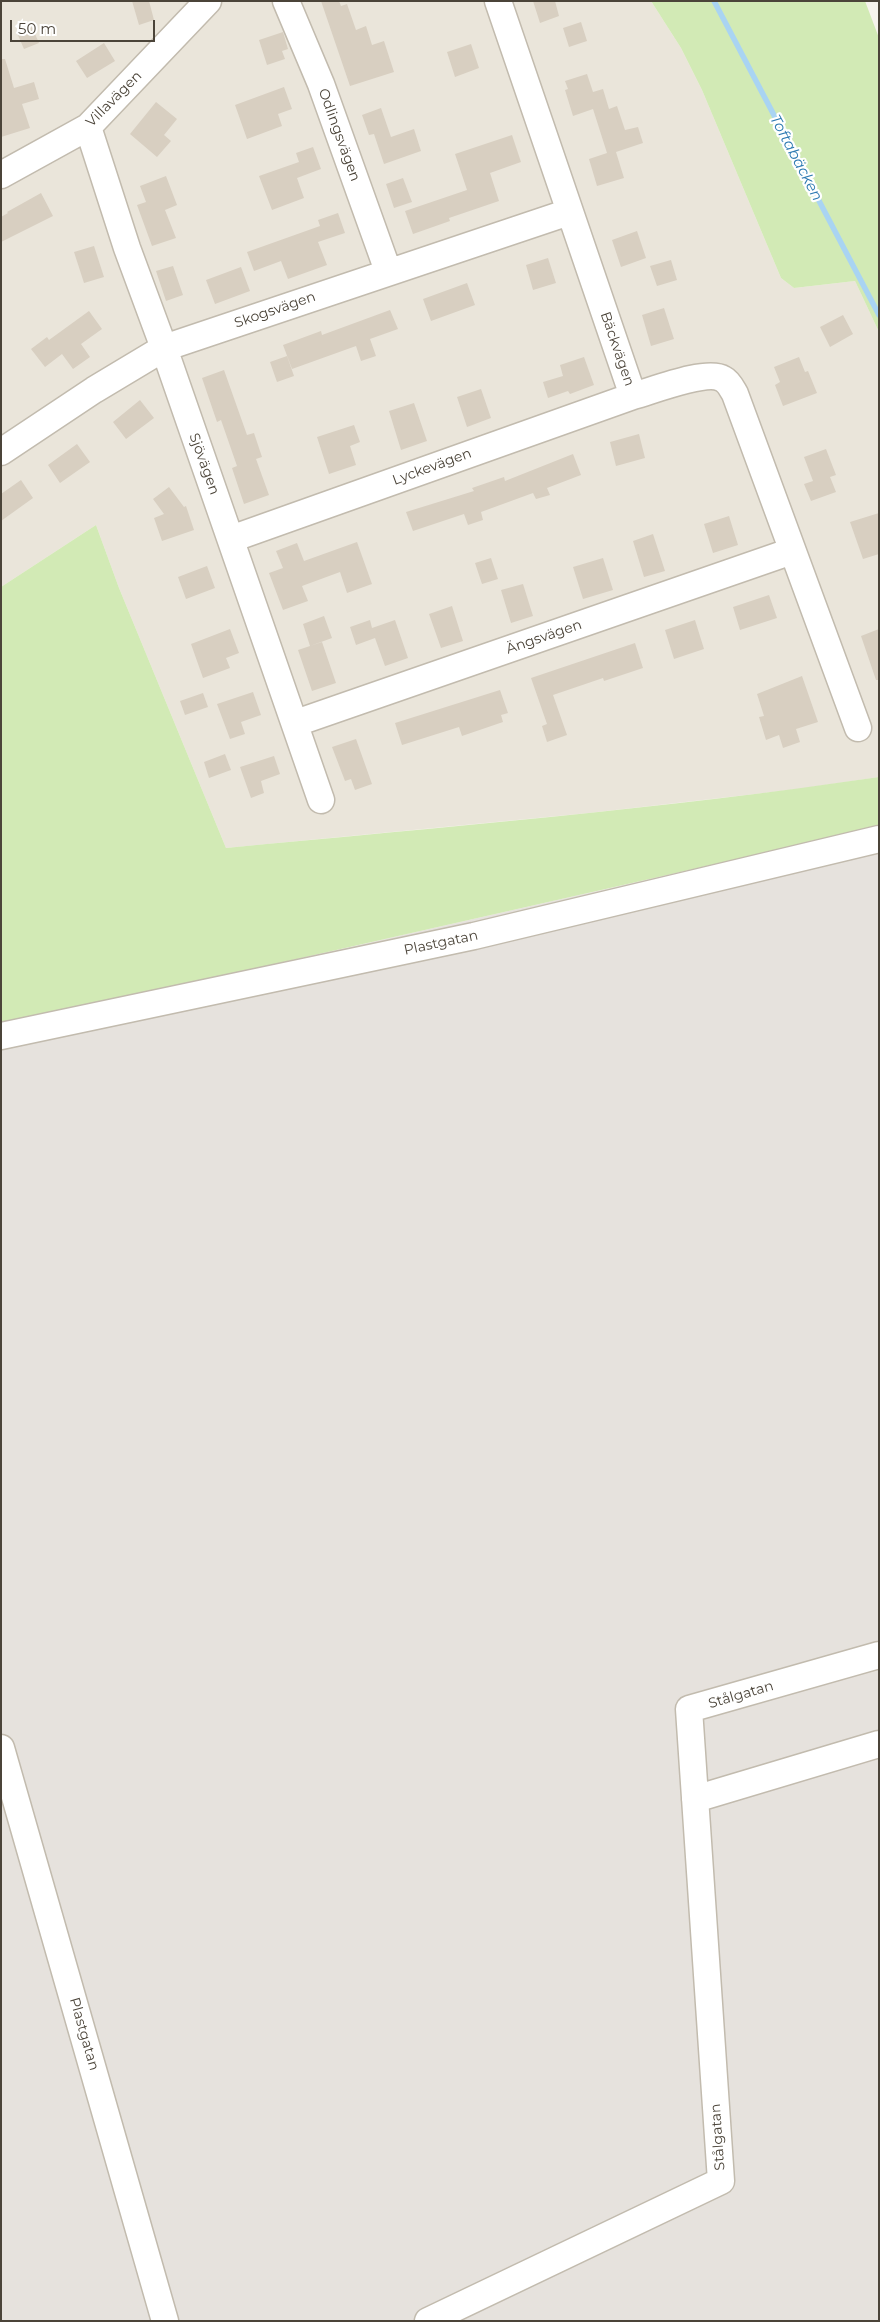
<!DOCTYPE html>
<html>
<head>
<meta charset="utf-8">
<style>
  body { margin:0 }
  #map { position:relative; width:880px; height:2322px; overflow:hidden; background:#f6f3ec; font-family:Montserrat,sans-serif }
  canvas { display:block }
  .frame { position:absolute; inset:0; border:2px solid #4b4439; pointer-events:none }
  .scale { position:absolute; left:10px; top:20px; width:145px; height:22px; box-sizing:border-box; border:2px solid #4b4439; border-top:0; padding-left:6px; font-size:15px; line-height:18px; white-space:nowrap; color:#4b4439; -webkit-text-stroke:4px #fff; paint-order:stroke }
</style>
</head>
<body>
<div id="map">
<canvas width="880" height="2322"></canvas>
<div class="frame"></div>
<div class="scale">50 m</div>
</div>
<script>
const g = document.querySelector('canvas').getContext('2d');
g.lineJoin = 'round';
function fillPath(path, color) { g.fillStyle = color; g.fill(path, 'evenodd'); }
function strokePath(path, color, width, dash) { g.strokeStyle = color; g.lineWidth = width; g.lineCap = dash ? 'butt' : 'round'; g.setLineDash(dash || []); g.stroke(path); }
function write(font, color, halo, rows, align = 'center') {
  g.font = font + ' Montserrat,sans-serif'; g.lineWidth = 4.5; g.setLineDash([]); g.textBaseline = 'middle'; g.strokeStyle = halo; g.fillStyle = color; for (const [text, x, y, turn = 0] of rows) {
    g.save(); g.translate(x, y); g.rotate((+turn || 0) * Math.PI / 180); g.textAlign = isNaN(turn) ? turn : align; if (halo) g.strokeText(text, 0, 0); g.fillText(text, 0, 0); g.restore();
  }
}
fillPath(new Path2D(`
  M 1,1 L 651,1 L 681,48 L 702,90 L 781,278 L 794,288 L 855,281 L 879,332 L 879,777 L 799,789 L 589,813 L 226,848 L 119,588 L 96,525 L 1,587 Z`), '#eae5da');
fillPath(new Path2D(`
  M 879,827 L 879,2321 L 1,2321 L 1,1026 Z`), '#e6e2dd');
fillPath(new Path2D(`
  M 651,1 L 865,1 L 879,38 L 879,332 L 855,281 L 794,288 L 781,278 L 702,90 L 681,48 Z
  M 96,525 L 119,588 L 226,848 C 444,827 662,809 879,777 L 879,827 L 1,1026 L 1,587 Z`), '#d2eab5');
strokePath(new Path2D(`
  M 714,1 L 879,315`), '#a9d4f2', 5.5);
fillPath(new Path2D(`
  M 132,1 L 149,1 L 154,20 L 139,25 Z
  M 321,1 L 339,1 L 341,6 L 347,4 L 356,30 L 366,26 L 372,45 L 384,41 L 394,72 L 350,86 Z
  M 533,1 L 555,1 L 559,16 L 540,23 Z
  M 581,22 L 587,41 L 569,47 L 563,28 Z
  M 32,27 L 39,43 L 24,49 L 17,33 Z
  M 283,32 L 288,49 L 282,51 L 285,59 L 267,65 L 259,40 Z
  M 104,43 L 115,61 L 87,78 L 76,61 Z
  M 471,44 L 479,68 L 455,77 L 447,52 Z
  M 1,59 L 5,59 L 14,88 L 34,82 L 39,99 L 22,104 L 30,128 L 1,137 Z
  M 587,74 L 593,92 L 603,89 L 609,109 L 617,106 L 625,130 L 638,127 L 643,143 L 616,152 L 624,178 L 597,186 L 589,159 L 607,153 L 593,109 L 573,116 L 565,90 L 568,89 L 565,81 Z
  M 284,87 L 292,109 L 278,114 L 282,126 L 247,139 L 235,105 Z
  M 156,102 L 177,119 L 164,135 L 171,141 L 157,157 L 130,134 Z
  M 381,108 L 391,137 L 414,129 L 421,151 L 384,164 L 374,134 L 369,135 L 362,115 Z
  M 512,135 L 521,162 L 490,173 L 499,201 L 449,218 L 450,221 L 413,234 L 405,211 L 467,190 L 455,154 Z
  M 313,147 L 321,169 L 297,178 L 304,198 L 272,210 L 259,176 L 299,162 L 296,153 Z
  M 166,176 L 177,205 L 165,210 L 176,238 L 152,246 L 137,205 L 146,202 L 140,186 Z
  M 403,178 L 412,202 L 394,208 L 386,184 Z
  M 41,193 L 53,216 L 1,242 L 1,217 L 8,213 L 7,212 Z
  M 338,213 L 345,233 L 318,242 L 327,265 L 288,279 L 281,261 L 254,271 L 247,252 L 320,226 L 318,220 Z
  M 637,231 L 646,258 L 621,267 L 612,240 Z
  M 94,246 L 104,277 L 84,283 L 74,252 Z
  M 548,258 L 556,283 L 533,290 L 526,265 Z
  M 671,260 L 677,280 L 657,286 L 650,266 Z
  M 173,266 L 183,295 L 166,301 L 156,271 Z
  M 241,267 L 250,291 L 215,304 L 206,280 Z
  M 467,283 L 475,305 L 431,321 L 423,299 Z
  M 664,308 L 674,339 L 651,346 L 642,315 Z
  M 390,310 L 398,329 L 370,339 L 376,356 L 361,361 L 356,346 L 292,369 L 283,345 L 321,331 L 322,335 Z
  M 89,311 L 102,329 L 81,344 L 90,357 L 73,369 L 62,354 L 45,367 L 31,349 L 47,337 L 49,340 Z
  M 843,315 L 853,334 L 830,347 L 820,327 Z
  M 287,356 L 294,376 L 277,382 L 270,362 Z
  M 584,357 L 594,385 L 570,394 L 568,391 L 548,398 L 543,382 L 563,376 L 560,365 Z
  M 799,357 L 805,372 L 808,371 L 817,393 L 783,406 L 775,385 L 780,382 L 774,367 Z
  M 224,370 L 247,435 L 254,433 L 262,457 L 256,459 L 269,495 L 244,504 L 232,468 L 237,466 L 221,420 L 217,422 L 202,378 Z
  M 481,389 L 491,418 L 467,427 L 457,397 Z
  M 140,400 L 154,418 L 126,439 L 113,422 Z
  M 414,403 L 427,441 L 401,450 L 389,411 Z
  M 354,425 L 360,442 L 350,446 L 356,465 L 329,474 L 317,437 Z
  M 639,434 L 645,458 L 616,466 L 610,442 Z
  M 77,444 L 90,462 L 60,483 L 48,465 Z
  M 826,449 L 836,475 L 830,477 L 836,492 L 811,501 L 804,484 L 813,481 L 804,457 Z
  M 573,454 L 581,475 L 547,488 L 550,495 L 536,499 L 533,493 L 481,512 L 483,520 L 468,525 L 464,514 L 413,531 L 406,512 L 474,491 L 472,488 L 504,477 L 505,481 Z
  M 21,480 L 33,498 L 1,521 L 1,494 Z
  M 169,487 L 184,507 L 186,506 L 194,530 L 162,541 L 154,518 L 164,514 L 153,499 Z
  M 879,513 L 879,554 L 863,559 L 850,522 Z
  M 729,516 L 738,545 L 713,553 L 704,524 Z
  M 653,534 L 665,571 L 644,577 L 633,541 Z
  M 357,542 L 372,584 L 347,593 L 340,572 L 302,586 L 308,601 L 283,610 L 269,573 L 283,568 L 276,551 L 297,543 L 304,561 Z
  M 491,558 L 498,579 L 482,584 L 475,563 Z
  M 603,558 L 613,590 L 583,599 L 573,567 Z
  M 207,566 L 215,588 L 186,599 L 178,577 Z
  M 523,584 L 533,616 L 511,623 L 501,590 Z
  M 769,595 L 777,618 L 740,630 L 733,607 Z
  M 452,606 L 463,641 L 441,648 L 429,614 Z
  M 324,616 L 332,638 L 310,646 L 303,624 Z
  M 370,620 L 372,628 L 395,620 L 408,658 L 385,666 L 375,638 L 356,645 L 350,627 Z
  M 695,620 L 704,649 L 674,659 L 665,630 Z
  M 230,629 L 239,653 L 226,658 L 230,668 L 203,678 L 191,644 Z
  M 879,629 L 879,680 L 876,680 L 861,636 Z
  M 322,642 L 336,683 L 312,691 L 298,650 Z
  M 635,643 L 643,668 L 604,681 L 603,678 L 553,695 L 567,735 L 547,742 L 542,726 L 547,724 L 531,678 Z
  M 802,676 L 818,722 L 796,729 L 800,742 L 783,748 L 779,735 L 766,740 L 759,717 L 764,716 L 757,694 Z
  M 500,690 L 508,713 L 501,715 L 503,722 L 462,736 L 459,727 L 402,745 L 395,723 Z
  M 253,692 L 261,715 L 241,722 L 245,734 L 230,739 L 217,704 Z
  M 203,693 L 208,707 L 185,715 L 180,701 Z
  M 356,739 L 372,784 L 355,790 L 351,779 L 345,781 L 332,747 Z
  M 225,754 L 231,770 L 209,778 L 204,762 Z
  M 274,756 L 280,774 L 261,781 L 264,793 L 251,798 L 240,767 Z`), '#d8cfc1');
const minor = new Path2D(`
  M 286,1 L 321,84 L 388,271
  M 498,1 L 633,396 C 652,391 707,369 723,379 C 729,382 732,389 735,394 L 858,728
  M 88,127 L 127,248 L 164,348 L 321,800
  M 1,175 L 88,127 L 208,1
  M 1,452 L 94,390 L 164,348 L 569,212
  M 231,539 L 633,396
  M 296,723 L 792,551
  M 1,1036 L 474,936 L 879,839
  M 1,1748 L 165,2321
  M 695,1799 L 879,1744
  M 428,2321 L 721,2181 L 689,1709 L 879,1655`);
strokePath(minor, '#c2bbae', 29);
strokePath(minor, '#fff', 26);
write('14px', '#4b4439', '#fff', [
  ["Villavägen",114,99,-45],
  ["Odlingsvägen",339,135,70],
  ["Skogsvägen",275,310,-19],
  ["Bäckvägen",617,349,71],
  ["Sjövägen",204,464,70],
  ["Lyckevägen",432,467,-20],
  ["Ängsvägen",544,637,-19],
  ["Plastgatan",441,943,-12],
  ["Stålgatan",741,1695,-16],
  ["Plastgatan",84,2034,74],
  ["Stålgatan",718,2137,-94]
]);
write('italic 15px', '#2e7ab2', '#fff', [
  ["Toftabäcken",796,158,62]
]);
</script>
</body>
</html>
